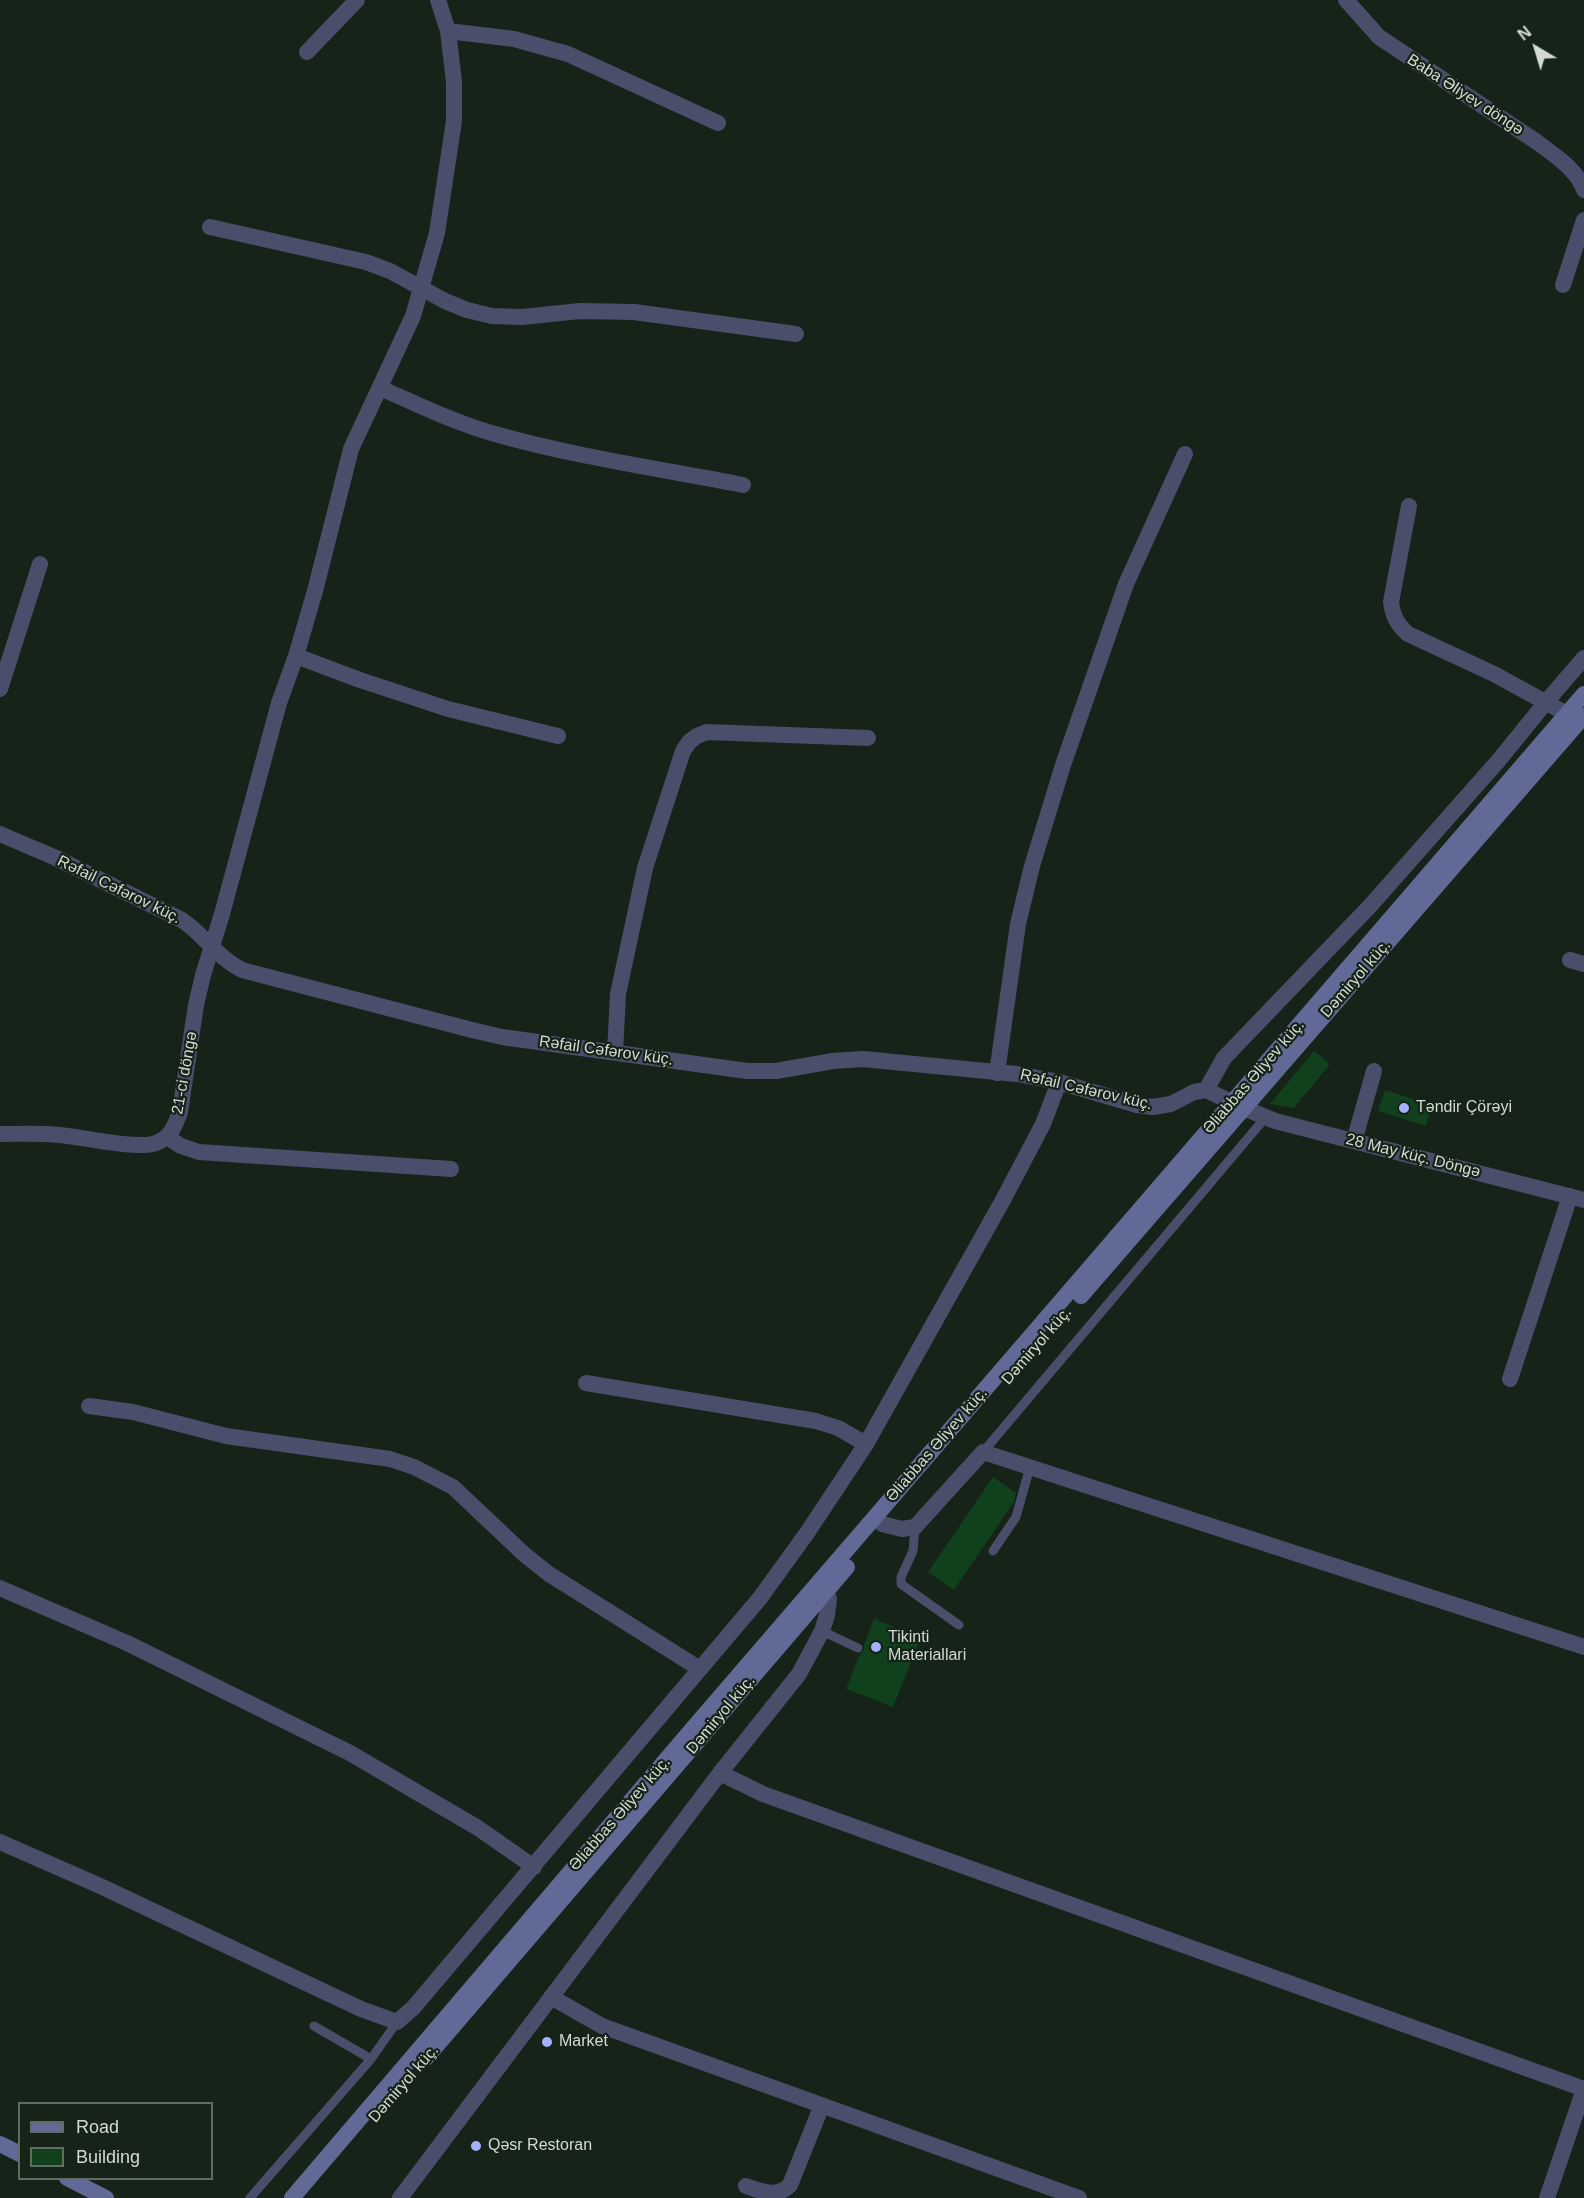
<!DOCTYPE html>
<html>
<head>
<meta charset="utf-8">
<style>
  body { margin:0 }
  #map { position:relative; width:1584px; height:2198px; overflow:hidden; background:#162318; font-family:Helvetica,sans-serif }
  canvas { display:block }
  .legend { position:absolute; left:18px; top:2102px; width:195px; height:78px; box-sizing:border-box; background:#162318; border:2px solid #616c62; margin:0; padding:8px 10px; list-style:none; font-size:18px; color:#d2dad2 }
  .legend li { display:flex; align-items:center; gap:12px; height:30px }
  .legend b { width:30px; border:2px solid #616c62 }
  .north { position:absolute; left:1506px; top:18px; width:60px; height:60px; -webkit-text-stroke:4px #162318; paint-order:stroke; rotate:322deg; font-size:16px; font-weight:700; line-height:24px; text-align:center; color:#d2dad2 }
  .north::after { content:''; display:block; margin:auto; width:21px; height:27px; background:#d2dad2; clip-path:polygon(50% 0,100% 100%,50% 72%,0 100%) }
</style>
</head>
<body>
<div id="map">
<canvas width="1584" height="2198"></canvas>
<ul class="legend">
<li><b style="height:8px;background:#616a96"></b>Road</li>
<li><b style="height:16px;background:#10411c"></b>Building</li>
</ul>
<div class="north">N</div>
</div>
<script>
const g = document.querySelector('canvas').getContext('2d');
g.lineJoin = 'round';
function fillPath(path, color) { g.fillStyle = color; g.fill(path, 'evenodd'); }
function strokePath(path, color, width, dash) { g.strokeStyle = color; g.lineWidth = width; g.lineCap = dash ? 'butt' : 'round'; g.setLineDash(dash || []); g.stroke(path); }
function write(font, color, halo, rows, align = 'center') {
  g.font = font + ' Helvetica,sans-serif'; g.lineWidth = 4.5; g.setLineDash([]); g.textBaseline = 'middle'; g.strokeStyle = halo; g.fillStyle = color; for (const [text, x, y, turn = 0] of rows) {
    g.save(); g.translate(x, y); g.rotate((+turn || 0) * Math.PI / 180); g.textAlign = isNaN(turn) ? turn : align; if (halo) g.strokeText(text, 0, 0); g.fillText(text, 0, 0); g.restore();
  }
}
fillPath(new Path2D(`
  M 1314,1051 L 1330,1064 L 1294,1108 L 1270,1104 Z
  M 1385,1090 L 1432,1105 L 1426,1126 L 1378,1111 Z
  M 993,1477 L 1016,1493 L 1013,1503 L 954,1590 L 928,1572 Z
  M 874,1619 L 921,1638 L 893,1707 L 846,1689 L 860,1654 L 864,1650 L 864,1645 Z`), '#10411c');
strokePath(new Path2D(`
  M 983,1452 L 1265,1118
  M 915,1527 L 913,1551 L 901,1577 L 901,1584 L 959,1625
  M 993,1551 L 1016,1517 L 1030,1467
  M 822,1631 L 858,1648
  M 314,2026 L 371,2059
  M 250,2198 L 371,2059 L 397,2022`), '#494f6b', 9);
strokePath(new Path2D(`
  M 1346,0 L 1379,37 L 1537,142 C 1554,155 1577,169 1584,190
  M 448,31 L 514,39 L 568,54 L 718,123
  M 307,52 L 357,0
  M 210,227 L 366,262 L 390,271 L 445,301 L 467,310 L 492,316 L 522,317 L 580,311 L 634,312 L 796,334
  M 1563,285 L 1584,220
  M 380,388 C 417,404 455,423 495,434 C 576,457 661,469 743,485
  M 1409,506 L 1391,602 C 1393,617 1397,624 1408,634 L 1494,674 L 1567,714
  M 296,656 L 360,680 L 448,709 L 558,736
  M 0,689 L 40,564
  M 0,834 L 54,857 L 182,920 C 204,935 218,958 242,970 L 472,1030 L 502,1037 L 747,1071 L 776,1071 L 833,1061 L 863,1059 L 1017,1074 L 1059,1082 L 1137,1105 L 1153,1107 L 1171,1104 L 1194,1092 L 1206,1090 L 1244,1108
  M 1570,960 L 1584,964
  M 615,1052 L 618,994 L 645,868 L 683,751 L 689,742 L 697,736 L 707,732 L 868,738
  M 997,1073 L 1018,924 L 1032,866 L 1063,765 L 1126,584 L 1185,454
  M 1206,1090 L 1224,1058 L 1370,906 L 1499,760 L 1546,702 L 1584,658
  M 0,1134 C 20,1134 40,1133 60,1135 C 82,1137 138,1150 156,1143 C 171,1137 175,1126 180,1112 L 196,1005 L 203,975 L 222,914 L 279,703 L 296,656 L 315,591 L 351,449 L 413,316 L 437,233 L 454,121 L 454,82 L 448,31 L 438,0
  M 167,1137 L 181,1146 L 199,1152 L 451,1169
  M 1354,1141 L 1374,1071
  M 1510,1379 L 1570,1196
  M 586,1383 L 816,1421 L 838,1428 L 866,1444
  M 89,1406 L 133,1412 L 226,1436 L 390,1459 L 414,1467 L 453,1487 L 525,1555 L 549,1574 L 700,1669
  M 882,1524 L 902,1529 L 915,1527 L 983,1452 L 1584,1647
  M 0,1588 L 127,1643 L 350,1753 L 478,1828 L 534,1867
  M 720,1773 L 763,1794 L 1584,2089
  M 0,1842 L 98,1885 L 361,2009 L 397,2022 L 413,2008 L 760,1598 L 807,1533 L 866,1444 L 1003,1200 L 1043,1124 L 1059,1082
  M 551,1997 L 602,2026 L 1079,2198
  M 746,2186 C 763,2192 777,2198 790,2185 L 822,2105
  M 400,2198 L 720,1773 L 799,1674 L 822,1631 L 827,1615 L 829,1599 L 826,1592
  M 1547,2198 L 1584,2089`), '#494f6b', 16);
strokePath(new Path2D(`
  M 1244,1108 L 1275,1121 L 1584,1200`), '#494f6b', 16);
strokePath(new Path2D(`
  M 1081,1296 L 1584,716
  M 426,2058 L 847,1567
  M 0,2144 L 20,2154
  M 67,2178 L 106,2198
  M 292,2198 L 694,1727 L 1584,694`), '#616a96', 16);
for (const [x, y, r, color] of [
  [1404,1108,6,"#a3b2fd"],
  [876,1647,6,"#a3b2fd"],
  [547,2042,6,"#a3b2fd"],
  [476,2146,6,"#a3b2fd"]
]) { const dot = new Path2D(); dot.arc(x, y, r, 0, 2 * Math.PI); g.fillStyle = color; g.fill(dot); strokePath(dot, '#162318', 2); }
write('16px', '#d2dad2', '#162318', [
  ["Baba Əliyev döngə",1465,95,33],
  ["Rəfail Cəfərov küç.",119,890,26],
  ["Dəmiryol küç.",1356,979,-49],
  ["Rəfail Cəfərov küç.",606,1051,8],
  ["21-ci döngə",185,1073,-80],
  ["Əliabbas Əliyev küç.",1254,1077,-49],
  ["Rəfail Cəfərov küç.",1086,1090,13],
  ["28 May küç. Döngə",1413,1156,14],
  ["Dəmiryol küç.",1037,1346,-49],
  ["Əliabbas Əliyev küç.",937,1445,-49],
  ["Dəmiryol küç.",721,1715,-50],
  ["Əliabbas Əliyev küç.",620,1814,-49],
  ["Dəmiryol küç.",404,2084,-49]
]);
write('16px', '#d2dad2', '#162318', [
  ["Təndir Çörəyi",1416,1108],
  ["Tikinti",888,1638],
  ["Materiallari",888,1656],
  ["Market",559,2042],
  ["Qəsr Restoran",488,2146]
], 'left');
</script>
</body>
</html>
